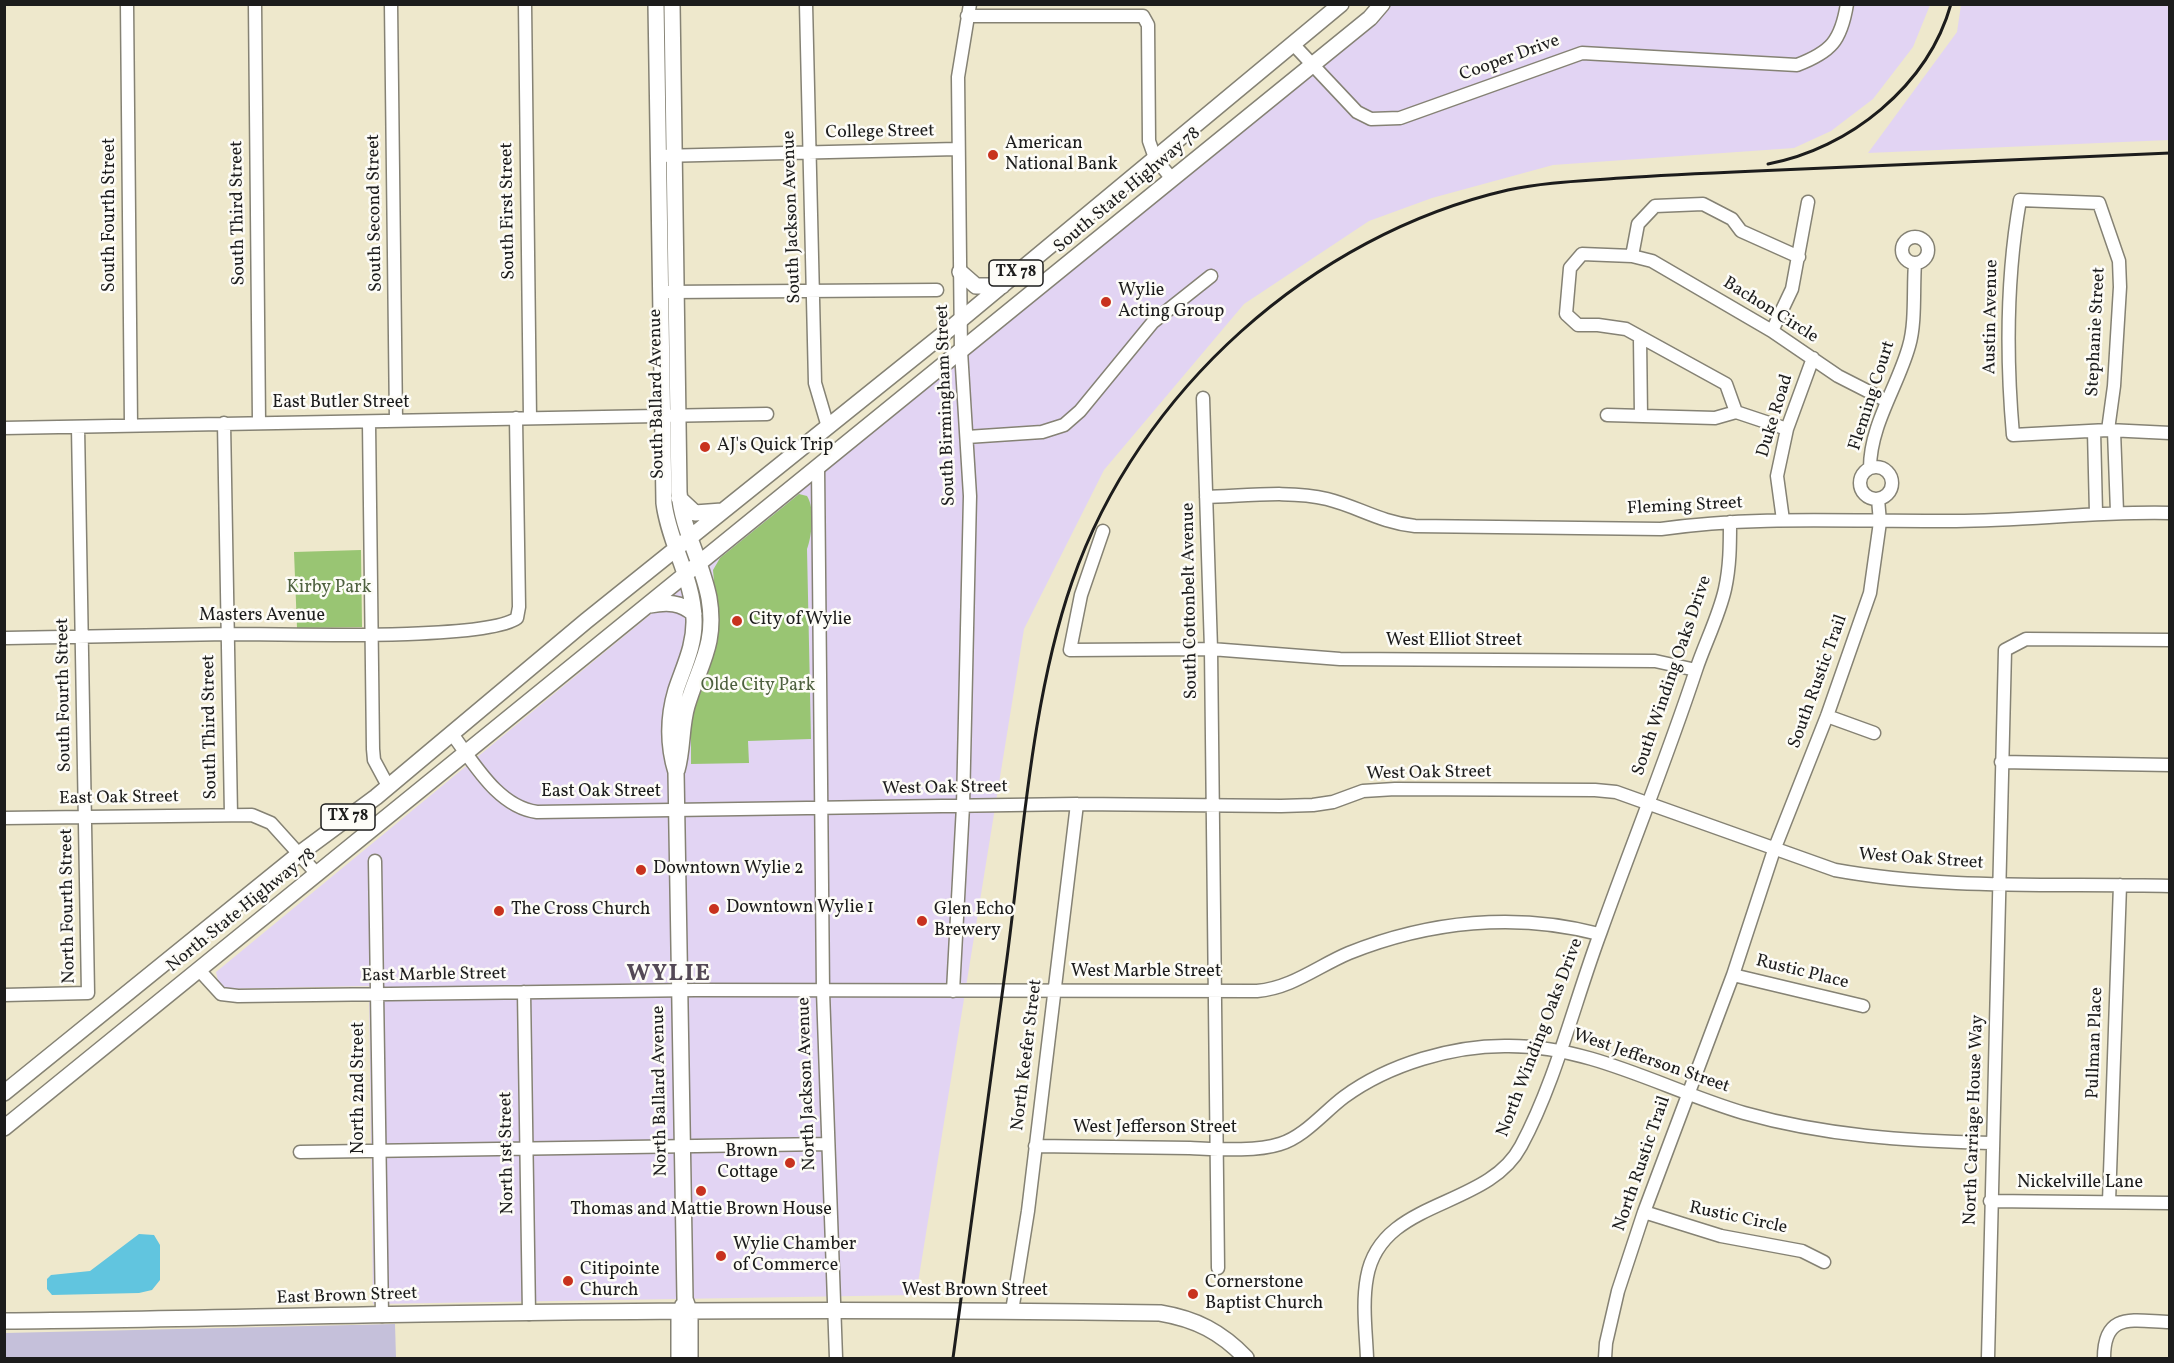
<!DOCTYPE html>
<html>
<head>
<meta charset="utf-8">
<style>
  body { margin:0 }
  #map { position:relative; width:2174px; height:1363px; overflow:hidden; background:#eee8cc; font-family:Vollkorn,serif }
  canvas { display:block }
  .frame { position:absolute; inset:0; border:6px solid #1c1c1c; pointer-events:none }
</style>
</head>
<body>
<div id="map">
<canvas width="2174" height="1363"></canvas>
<div class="frame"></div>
</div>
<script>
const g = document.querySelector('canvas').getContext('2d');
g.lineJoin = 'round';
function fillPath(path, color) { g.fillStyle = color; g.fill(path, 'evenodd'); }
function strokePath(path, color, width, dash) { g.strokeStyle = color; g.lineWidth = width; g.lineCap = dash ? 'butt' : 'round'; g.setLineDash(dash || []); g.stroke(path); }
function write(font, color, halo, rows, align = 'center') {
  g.font = font + ' Vollkorn,serif'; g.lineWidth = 5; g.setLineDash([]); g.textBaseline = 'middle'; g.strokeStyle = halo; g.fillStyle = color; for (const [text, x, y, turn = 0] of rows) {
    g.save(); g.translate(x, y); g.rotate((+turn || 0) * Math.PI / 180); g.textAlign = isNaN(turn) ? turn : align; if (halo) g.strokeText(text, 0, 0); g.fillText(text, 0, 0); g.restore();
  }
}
fillPath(new Path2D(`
  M 1391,5 L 1930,5 L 1913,47 L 1873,99 L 1831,131 L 1794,148 L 1553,165 L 1432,198 L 1369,221 L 1244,304 L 1104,470 L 1024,629 L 916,1295 L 373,1304 L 369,986 L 220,989 L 216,972 Z
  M 1961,5 L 2169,5 L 2169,140 L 1868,153 L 1957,32 Z`), '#e2d4f3');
fillPath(new Path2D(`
  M 395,1324 L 396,1358 L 5,1358 L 5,1333 Z`), '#c5c0da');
fillPath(new Path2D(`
  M 799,494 L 807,496 C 815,508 812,536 807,549 L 811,739 L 748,741 L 749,763 L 691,764 L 691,718 L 710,667 L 718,631 L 713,570 L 720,558 Z
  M 361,550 L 362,627 L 297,628 L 294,552 Z`), '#99c573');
fillPath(new Path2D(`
  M 139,1234 L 154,1235 L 160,1245 L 160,1280 L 152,1290 L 139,1293 L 52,1295 L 47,1289 L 47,1279 L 51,1275 L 90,1271 Z`), '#61c5df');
const minor = new Path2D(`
  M 127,4 L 131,425
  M 255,4 L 259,422
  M 391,4 L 396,421
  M 525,4 L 530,418
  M 806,4 L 815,383 L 828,427
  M 967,16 L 1143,16 L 1148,25 L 1149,141 L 1155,158 L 1172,179
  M 1293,44 L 1357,112 L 1371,119 L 1400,118 L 1582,53 L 1797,65 C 1831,52 1841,41 1847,4
  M 659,156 L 957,149
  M1902 250a13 13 0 1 1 26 0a13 13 0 1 1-26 0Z
  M 1632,256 L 1652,261 L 1772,331 L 1838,376 L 1887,401
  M 668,292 L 937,290
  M 1772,331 L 1792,289 L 1808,202
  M 1640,338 L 1641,416
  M 1203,398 L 1211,649 L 1218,1268
  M 1736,412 L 1726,384 L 1626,329 L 1598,325 L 1578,325 L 1566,314 L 1570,268 L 1582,254 L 1632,256 L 1638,224 L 1655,206 L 1703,204 L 1732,219 L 1741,231 L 1799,257
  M 1736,412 L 1787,429
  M 1607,415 L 1715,418 L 1736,412
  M 224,423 L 231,815
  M 369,423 L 373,749 L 374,760 L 388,786
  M 4,428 L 767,414
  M 2108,430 L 2114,386 L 2120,287 L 2119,261 L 2099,203 L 2020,200 C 2006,279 2006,356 2013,435 L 2108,430 L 2170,433
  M 2094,431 L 2096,513
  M 2114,431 L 2117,512
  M 967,437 L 1042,432 L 1064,425 L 1080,411 L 1153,322 L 1211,276
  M 818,466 L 823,991 L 836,1358
  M1860 483a16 16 0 1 1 32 0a16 16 0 1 1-32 0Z
  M 1870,468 C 1870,425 1898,386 1909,346 C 1916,323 1913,288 1915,263
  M 1206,497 C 1243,496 1292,490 1327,499 C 1359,507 1379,522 1415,526 L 1661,529 C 1758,515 1858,522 1956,521 C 2027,521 2098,511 2170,513
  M 1783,520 L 1777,476 L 1787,429 L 1813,358
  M 1103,531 L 1081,595 L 1070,650 L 1211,649 L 1340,659 L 1655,661 L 1696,670
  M 4,638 C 79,637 154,635 228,634 C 279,634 486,641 517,618 L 519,607 L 516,418
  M 1827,716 L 1874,733
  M 452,734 C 474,763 498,807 537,812 L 1077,804 L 1281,806 L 1313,805 L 1333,802 L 1363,791 L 1395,789 L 1595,790 L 1616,792 L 1835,870 C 1945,890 2058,883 2170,886
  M 2001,762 L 2170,765
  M 4,818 L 252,815 L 271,823 L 317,874
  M 375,861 L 382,1316
  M 200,971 L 221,994 L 238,996 L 695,990 L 1257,991 C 1292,988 1318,966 1349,953 C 1429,921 1516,912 1599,934
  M 1733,975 L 1863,1006
  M 953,991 L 963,806 L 970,496 L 961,351 L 958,77 L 970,4
  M 524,992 L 529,1314
  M 4,995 L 88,993 L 78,427
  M 1035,1146 C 1086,1147 1138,1147 1190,1148 C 1216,1149 1255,1152 1280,1144 C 1304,1137 1324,1112 1344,1097 C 1389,1064 1454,1045 1509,1046 C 1592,1046 1666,1090 1744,1113 C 1825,1136 1907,1141 1991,1143
  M 300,1152 L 828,1144
  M 1990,1201 L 2170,1203
  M 2109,1202 L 2120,885
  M 1644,1212 L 1721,1236 L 1802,1251 L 1824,1262
  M 1012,1311 L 1028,1211 L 1077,804
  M 1367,1358 C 1366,1332 1362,1304 1367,1277 C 1381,1198 1487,1210 1521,1146 C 1556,1081 1575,1000 1601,931 C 1632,844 1667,758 1696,670 C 1705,643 1719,616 1725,589 C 1730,566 1730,545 1730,522
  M 1605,1358 L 1606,1343 L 1618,1291 L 1644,1212 L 1733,975 L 1774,850 L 1827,716 L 1870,593 L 1880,522 L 1878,499
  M 1988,1358 L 2005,650 L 2026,639 L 2170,640
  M 2104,1358 C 2104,1311 2133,1321 2170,1322`);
const major = new Path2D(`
  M 656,4 L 664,503 C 669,543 693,578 694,619 C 695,645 684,666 676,690 C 668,717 668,746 676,772 L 685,1299 L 690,1313 L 690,1358
  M 672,4 L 679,492 C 682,530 702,561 709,598 C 717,645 699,665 687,706 C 681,726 683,749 677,770
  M 960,272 L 976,286 L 1002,286
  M 679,498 L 695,513 L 722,511
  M 650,605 C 667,602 681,602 694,614
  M 4,1093 L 299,854 L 376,797 L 586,621 L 952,327 L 1341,4
  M 4,1128 L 1370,18 L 1382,4
  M 4,1321 C 144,1320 283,1316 422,1314 C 668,1310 914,1309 1160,1313 C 1196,1319 1221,1332 1246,1358
  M 679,1358 L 679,1313 L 683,1305`);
strokePath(minor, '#858274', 15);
strokePath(major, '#858274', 18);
strokePath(minor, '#fff', 12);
strokePath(major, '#fff', 15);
strokePath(new Path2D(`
  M 1768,164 C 1849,149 1928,86 1951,4
  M 953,1358 C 970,1225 990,1092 1007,958 C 1023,837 1032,697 1072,582 C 1138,391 1312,235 1508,190 C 1546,182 1583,181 1621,178 C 1666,175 1711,173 1756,171 C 1894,165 2032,159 2170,153`), '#1c1c1c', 3);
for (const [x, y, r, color] of [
  [993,155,6,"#c8321e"],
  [1106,302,6,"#c8321e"],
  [705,447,6,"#c8321e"],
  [737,621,6,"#c8321e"],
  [641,870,6,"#c8321e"],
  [714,909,6,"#c8321e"],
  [499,911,6,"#c8321e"],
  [922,921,6,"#c8321e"],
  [790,1163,6,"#c8321e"],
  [701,1191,6,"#c8321e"],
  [721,1256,6,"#c8321e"],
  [568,1281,6,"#c8321e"],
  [1193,1294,6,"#c8321e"]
]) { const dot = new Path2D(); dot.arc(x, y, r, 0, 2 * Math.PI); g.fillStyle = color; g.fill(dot); strokePath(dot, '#fdfcf7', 2); }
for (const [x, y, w] of [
  [1016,273,54],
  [348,817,54]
]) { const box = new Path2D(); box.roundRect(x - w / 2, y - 13, w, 26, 4.5); g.fillStyle = '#fdfcf7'; g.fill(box); strokePath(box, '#1c1c1c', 1.5); }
write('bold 16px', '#1c1c1c', null, [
  ["TX 78",1016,273],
  ["TX 78",348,817]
]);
write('18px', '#1c1c1c', '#fdfcf7', [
  ["Cooper Drive",1510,59,-20],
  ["College Street",880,133,-1],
  ["South State Highway 78",1128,191,-40],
  ["South First Street",509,211,-91],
  ["South Third Street",239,213,-91],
  ["South Second Street",376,213,-91],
  ["South Fourth Street",111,215,-90],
  ["South Jackson Avenue",793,217,-92],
  ["Bachon Circle",1770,311,32],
  ["Austin Avenue",1992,317,-89],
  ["Stephanie Street",2097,332,-87],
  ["South Ballard Avenue",658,394,-91],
  ["Fleming Court",1873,396,-72],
  ["East Butler Street",341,404],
  ["South Birmingham Street",947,405,-92],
  ["Duke Road",1776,416,-73],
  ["Fleming Street",1685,507,-3],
  ["South Cottonbelt Avenue",1191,601,-91],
  ["Masters Avenue",262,617],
  ["West Elliot Street",1454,642],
  ["South Winding Oaks Drive",1673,676,-71],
  ["South Rustic Trail",1819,682,-70],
  ["South Fourth Street",65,695,-91],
  ["South Third Street",211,727,-91],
  ["West Oak Street",1429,774,-1],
  ["West Oak Street",945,789,-1],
  ["East Oak Street",601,793],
  ["East Oak Street",119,799,-1],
  ["West Oak Street",1921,860,4],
  ["North Fourth Street",69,906,-91],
  ["North State Highway 78",242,911,-39],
  ["West Marble Street",1146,973],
  ["Rustic Place",1802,973,14],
  ["East Marble Street",434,976,-1],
  ["North Winding Oaks Drive",1541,1038,-69],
  ["Pullman Place",2096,1043,-88],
  ["North Keefer Street",1028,1055,-83],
  ["West Jefferson Street",1651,1062,19],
  ["North Jackson Avenue",808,1084,-92],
  ["North 2nd Street",360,1088,-90],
  ["North Ballard Avenue",661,1091,-91],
  ["North Carriage House Way",1975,1120,-88],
  ["West Jefferson Street",1155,1129],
  ["North 1st Street",508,1153,-91],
  ["North Rustic Trail",1643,1164,-71],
  ["Nickelville Lane",2080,1184],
  ["Rustic Circle",1738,1219,12],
  ["West Brown Street",975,1292],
  ["East Brown Street",347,1297,-2]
]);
write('18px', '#1c1c1c', '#fdfcf7', [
  ["American",1005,145],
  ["National Bank",1005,166],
  ["Wylie",1118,292],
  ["Acting Group",1118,313],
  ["AJ's Quick Trip",717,447],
  ["City of Wylie",749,621],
  ["Downtown Wylie 2",653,870],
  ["Downtown Wylie 1",726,909],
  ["The Cross Church",511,911],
  ["Glen Echo",934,911],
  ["Brewery",934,932],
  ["Brown",778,1153,"right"],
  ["Cottage",778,1174,"right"],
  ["Thomas and Mattie Brown House",701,1211,"center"],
  ["Wylie Chamber",733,1246],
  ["of Commerce",733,1267],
  ["Citipointe",580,1271],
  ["Church",580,1292],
  ["Cornerstone",1205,1284],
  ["Baptist Church",1205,1305]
], 'left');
write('18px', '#4e603f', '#fdfcf7', [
  ["Kirby Park",329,589],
  ["Olde City Park",758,687]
]);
g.letterSpacing = '1.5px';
write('bold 24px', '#544956', '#fdfcf7', [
  ["WYLIE",669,976]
]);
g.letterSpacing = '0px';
</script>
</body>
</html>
